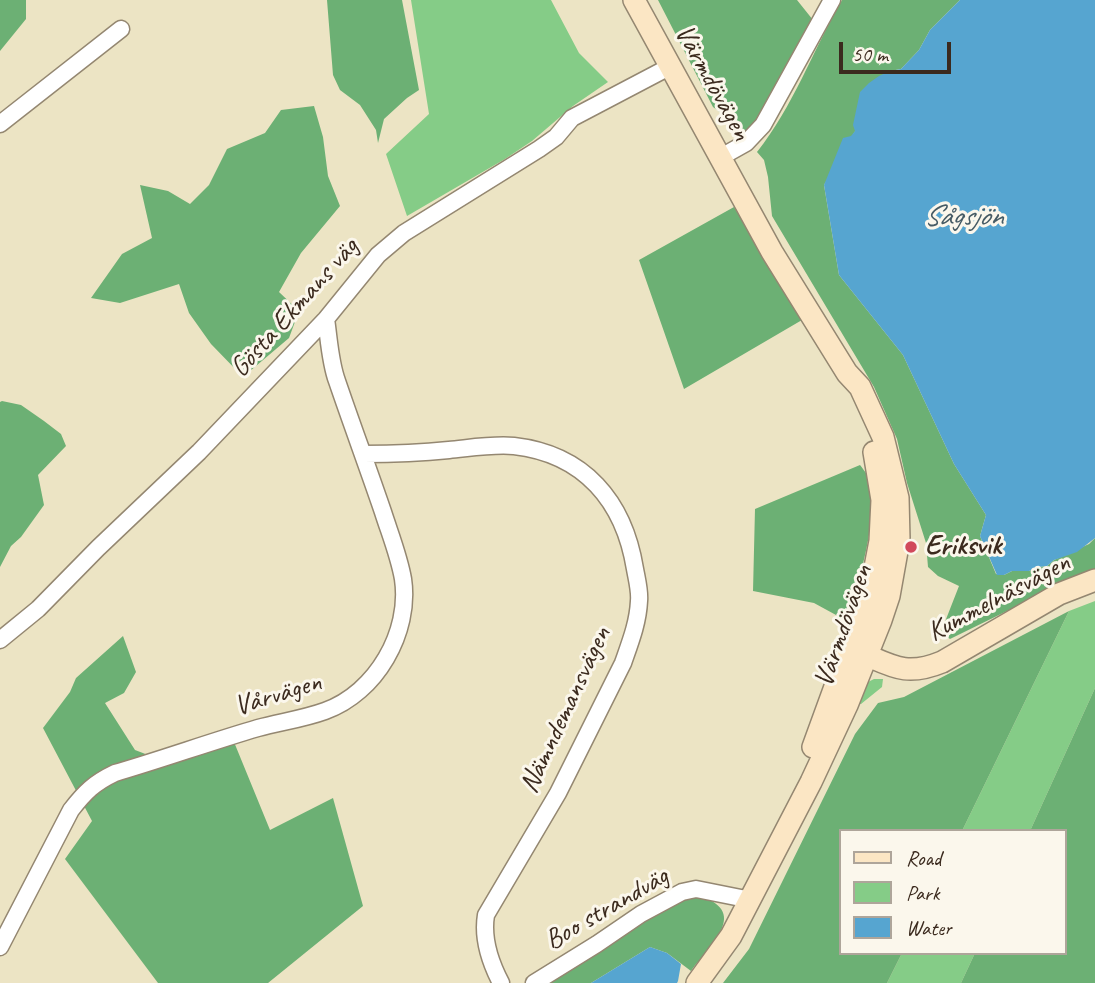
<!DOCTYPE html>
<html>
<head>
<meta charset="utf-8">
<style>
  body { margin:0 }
  #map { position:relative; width:1095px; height:983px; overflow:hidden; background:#ece4c4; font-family:Caveat,sans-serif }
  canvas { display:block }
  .legend { position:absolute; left:839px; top:829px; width:228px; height:126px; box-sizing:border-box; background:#fbf7ec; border:2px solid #aea59a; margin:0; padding:9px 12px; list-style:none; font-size:21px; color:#3b2a1e }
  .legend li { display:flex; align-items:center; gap:14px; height:35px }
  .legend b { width:35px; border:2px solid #aea59a }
  .scale { position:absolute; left:839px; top:42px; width:112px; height:32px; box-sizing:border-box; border:4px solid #3b2a1e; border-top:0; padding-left:9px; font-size:21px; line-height:24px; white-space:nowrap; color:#3b2a1e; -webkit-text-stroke:5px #fbf7ec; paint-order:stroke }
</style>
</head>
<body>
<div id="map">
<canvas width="1095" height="983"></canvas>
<ul class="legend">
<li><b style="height:9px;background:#fbe6c4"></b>Road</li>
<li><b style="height:19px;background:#85cc87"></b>Park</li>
<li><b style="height:19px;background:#56a5d0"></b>Water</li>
</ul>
<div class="scale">50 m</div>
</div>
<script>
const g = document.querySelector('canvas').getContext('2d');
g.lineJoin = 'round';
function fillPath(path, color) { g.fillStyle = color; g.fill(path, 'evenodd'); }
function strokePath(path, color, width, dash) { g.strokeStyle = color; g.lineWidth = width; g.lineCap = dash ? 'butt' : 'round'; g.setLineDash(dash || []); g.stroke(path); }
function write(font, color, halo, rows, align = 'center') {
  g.font = font + ' Caveat,sans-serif'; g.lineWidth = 6; g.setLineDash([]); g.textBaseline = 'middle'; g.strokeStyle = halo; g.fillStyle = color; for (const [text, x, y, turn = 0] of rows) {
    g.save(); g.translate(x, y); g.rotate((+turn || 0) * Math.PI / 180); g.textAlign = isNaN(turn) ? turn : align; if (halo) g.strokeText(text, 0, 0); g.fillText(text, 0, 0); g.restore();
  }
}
fillPath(new Path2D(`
  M 411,0 L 551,0 L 579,53 L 608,82 L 573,106 L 532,141 L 505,159 L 407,216 L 386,154 L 429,114 Z
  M 1095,601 L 1095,688 L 1030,831 L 962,831 L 1069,611 Z
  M 874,679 L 883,679 L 882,687 L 861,704 L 853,703 L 866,683 Z
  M 902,953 L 975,953 L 961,983 L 887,983 Z`), '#85cc87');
fillPath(new Path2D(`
  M 0,0 L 26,0 L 26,19 L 0,51 Z
  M 327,0 L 402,0 L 419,90 L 407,98 L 384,119 L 378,143 L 376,130 L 360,105 L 340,90 L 333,75 Z
  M 658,0 L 797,0 L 813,20 L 758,121 L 744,135 L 729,119 L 713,107 Z
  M 842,0 L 960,0 L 930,30 L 919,50 L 901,69 L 890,71 L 824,185 L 839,275 L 903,355 L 954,464 L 986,515 L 980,536 L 996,574 L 1004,575 L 1012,571 L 1029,571 L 1038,567 L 1047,566 L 1054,560 L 1089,544 L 1095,538 L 1095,571 L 1058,586 L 950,639 L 941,632 L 959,586 L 938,576 L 928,567 L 926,543 L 907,483 L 897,439 L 874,387 L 772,216 L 768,177 L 764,160 L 757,152 C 793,107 813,50 842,0 Z
  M 314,106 L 323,137 L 328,176 L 340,206 L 301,253 L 279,292 L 299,311 L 289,338 L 243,377 L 211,344 L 189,313 L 179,284 L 120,303 L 91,298 L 122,254 L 152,238 L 140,185 L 168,191 L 190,204 L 209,185 L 227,149 L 265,133 L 281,110 Z
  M 734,207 L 802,320 L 684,389 L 639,260 Z
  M 2,401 L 21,405 L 44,421 L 61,434 L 66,446 L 38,475 L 44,505 L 21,537 L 11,546 L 0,567 L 0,402 Z
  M 860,465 C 863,469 868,475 869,479 C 881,513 857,586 847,621 L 814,603 L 753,591 L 755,509 Z
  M 1069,611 L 962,831 L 841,831 L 841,953 L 902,953 L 887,983 L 723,983 L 749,949 L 855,734 L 878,703 L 904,697 Z
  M 123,636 L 136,672 L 124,693 L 105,703 L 135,750 L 169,763 L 234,742 L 270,830 L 333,798 L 363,906 L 268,983 L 158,983 L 65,859 L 92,821 L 43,728 L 70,692 L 76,678 Z
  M 1095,688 L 1095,983 L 961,983 L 975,953 L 1065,953 L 1065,831 L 1030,831 Z
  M 697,895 C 751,911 711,944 691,971 L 667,953 L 650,947 L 591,983 L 546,983 L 592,953 L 683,899 Z`), '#6cb074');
fillPath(new Path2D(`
  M 960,0 L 1095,0 L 1095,538 L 1077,552 L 1054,560 L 1047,566 L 1038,567 L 1029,571 L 1012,571 L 1004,575 L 997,575 L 980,536 L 986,515 L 954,464 L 903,355 L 839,275 L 824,185 L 843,138 L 851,136 L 855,131 L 853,125 L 860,92 L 869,83 L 879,76 L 890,71 L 901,69 L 919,50 L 930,30 Z
  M 650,947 L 667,953 L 681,964 L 678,981 L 677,983 L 591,983 Z`), '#56a5d0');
const street = new Path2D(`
  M 0,124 L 121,29
  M 721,157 L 746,143 L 763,125 L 832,0
  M 364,454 C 393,454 420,453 449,450 C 470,448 493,444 514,446 C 584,454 624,501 635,569 C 637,580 640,591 639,601 C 638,623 630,643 623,663 L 558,793 L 486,915 C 482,939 490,962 501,983
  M 0,640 L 38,609 L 98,548 L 199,452 L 326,319 L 378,255 L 404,233 L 539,149 L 556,137 L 572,118 L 671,66
  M 0,947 L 71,810 C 85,792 94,783 115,773 C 163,759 210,742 258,728 C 280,722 303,719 325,711 C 376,693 411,632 403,579 C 399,556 390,534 383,512 C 368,468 352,425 337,381 C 330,362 329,339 326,319
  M 534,983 L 597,944 L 641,914 L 682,892 L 696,889 L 751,900`);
const secondary = new Path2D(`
  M 634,0 L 772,252 L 847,373 L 860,387 L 883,437 L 898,498 L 899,540 L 889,596 L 881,620 L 847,705 L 811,782 L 731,936 L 697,983
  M 854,650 C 890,664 903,678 942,662 L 1059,594 L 1095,580
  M 813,747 L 871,588 L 880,541 L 882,500 L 874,452`);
strokePath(street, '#948771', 19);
strokePath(secondary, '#948771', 24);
strokePath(street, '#fff', 16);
strokePath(secondary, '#fbe6c4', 21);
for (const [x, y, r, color] of [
  [911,547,7,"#d1495b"]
]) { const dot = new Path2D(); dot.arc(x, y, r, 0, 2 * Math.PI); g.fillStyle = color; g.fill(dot); strokePath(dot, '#fbf7ec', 2.5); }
write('28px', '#3b2a1e', '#fbf7ec', [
  ["Värmdövägen",712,83,61],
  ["Gösta Ekmans väg",295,308,-48],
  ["Kummelnäsvägen",999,598,-28],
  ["Värmdövägen",844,626,-71],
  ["Vårvägen",278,695,-17],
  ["Nämndemansvägen",566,710,-65],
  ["Boo strandväg",607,909,-30]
]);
write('bold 28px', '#3b2a1e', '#fbf7ec', [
  ["Eriksvik",925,547]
], 'left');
write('italic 30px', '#465b65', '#fbf7ec', [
  ["Sågsjön",963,217]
]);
</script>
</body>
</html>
